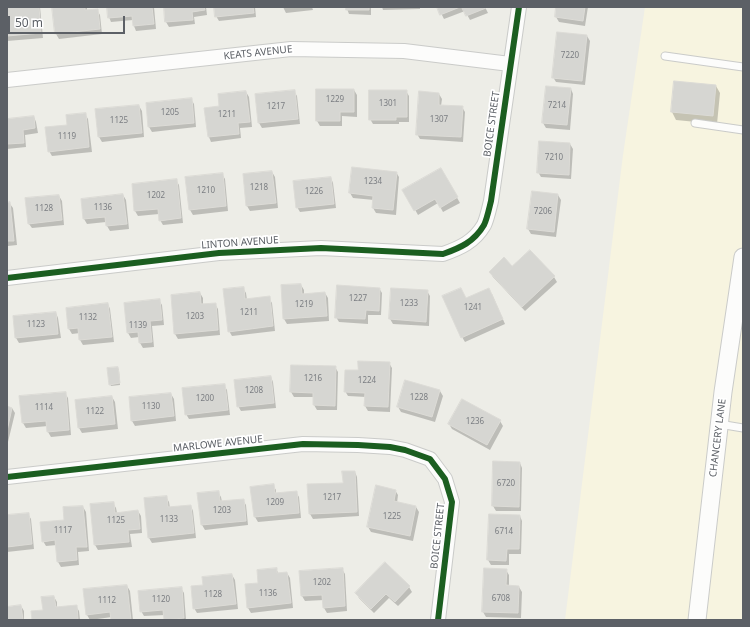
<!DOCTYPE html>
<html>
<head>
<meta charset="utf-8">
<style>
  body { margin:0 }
  #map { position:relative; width:750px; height:627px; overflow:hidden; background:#edede7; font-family:"Noto Sans",sans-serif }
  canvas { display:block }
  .frame { position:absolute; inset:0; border:8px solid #5c6066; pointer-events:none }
  .scale { position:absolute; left:8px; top:16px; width:117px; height:18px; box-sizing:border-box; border:2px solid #5c6066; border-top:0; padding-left:5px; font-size:12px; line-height:14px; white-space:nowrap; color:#5c6066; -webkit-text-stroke:3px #fff; paint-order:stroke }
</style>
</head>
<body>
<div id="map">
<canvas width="750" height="627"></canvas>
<div class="frame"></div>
<div class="scale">50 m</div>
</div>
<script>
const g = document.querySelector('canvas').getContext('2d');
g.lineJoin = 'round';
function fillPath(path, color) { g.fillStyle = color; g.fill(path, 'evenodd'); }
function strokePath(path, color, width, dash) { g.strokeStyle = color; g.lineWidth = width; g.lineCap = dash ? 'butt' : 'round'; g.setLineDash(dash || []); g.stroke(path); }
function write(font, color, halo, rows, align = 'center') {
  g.font = font + ' "Noto Sans",sans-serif'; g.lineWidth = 3.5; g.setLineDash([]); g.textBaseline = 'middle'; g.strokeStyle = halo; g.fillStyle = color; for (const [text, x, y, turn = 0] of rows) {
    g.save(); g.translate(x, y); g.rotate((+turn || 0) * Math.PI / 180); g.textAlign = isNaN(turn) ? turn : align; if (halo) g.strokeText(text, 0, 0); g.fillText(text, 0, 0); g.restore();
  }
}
fillPath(new Path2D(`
  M 645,7 L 743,7 L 743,620 L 565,620 L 623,155 Z`), '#f7f4e0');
fillPath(new Path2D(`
  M 7,7 L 40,7 L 43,38 L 7,41 Z
  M 53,7 L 87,7 L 87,11 L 97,10 L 100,15 L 102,34 L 59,39 L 56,34 Z
  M 108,7 L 154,7 L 156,29 L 136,31 L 134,26 L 133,20 L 111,22 L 109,17 Z
  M 165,7 L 206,7 L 207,15 L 194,17 L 195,24 L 169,27 L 166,22 Z
  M 215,7 L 255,7 L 256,17 L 219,21 L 216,16 Z
  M 283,7 L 312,7 L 313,10 L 286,13 Z
  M 347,7 L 371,7 L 371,15 L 349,14 L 347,9 Z
  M 382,7 L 420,7 L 420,9 L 383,10 Z
  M 438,7 L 485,7 L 488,13 L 470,20 L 465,11 L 444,19 Z
  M 557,7 L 588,7 L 585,26 L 559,22 L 556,17 Z
  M 587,36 L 590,41 L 585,85 L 556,82 L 553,77 Z
  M 675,82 L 716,86 L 720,93 L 717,124 L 676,120 L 672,112 Z
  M 571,89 L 573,94 L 570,130 L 546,128 L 543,123 Z
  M 354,90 L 357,95 L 357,117 L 342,116 L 342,126 L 320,126 L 317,121 Z
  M 294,91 L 297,96 L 300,124 L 262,128 L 259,123 L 256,95 Z
  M 406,91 L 409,96 L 409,122 L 399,122 L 399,124 L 373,124 L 370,119 Z
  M 246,92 L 249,97 L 252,127 L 240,128 L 241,138 L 211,142 L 209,137 L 205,108 L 220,107 Z
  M 439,94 L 442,99 L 441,106 L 462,107 L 465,112 L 463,142 L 420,139 L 417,134 Z
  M 191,99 L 194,104 L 196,127 L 152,132 L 149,127 L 147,104 Z
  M 139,106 L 142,111 L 144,137 L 102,142 L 99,137 Z
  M 85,114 L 88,119 L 92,152 L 52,156 L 49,151 Z
  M 34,117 L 36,122 L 38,133 L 25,135 L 26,147 L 7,149 L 7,120 Z
  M 570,144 L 573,149 L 571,179 L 541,177 L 538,172 Z
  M 353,168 L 396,172 L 399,177 L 396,215 L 376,213 L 373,208 L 374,200 L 353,198 L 350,193 Z
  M 441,169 L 460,203 L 443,212 L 438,203 L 418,215 L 404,190 Z
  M 272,172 L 275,177 L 278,208 L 250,211 L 247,206 L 244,174 Z
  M 222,174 L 225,179 L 228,211 L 193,215 L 190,210 Z
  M 331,178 L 333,183 L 336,208 L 300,212 L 297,207 Z
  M 176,180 L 179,185 L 183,223 L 163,225 L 160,220 L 159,214 L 138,216 L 135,211 L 133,185 Z
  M 123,195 L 126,200 L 129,229 L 110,231 L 107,226 L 106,222 L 87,224 L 84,219 L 82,200 Z
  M 558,195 L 561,200 L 556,237 L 531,234 L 528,229 Z
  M 59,196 L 62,201 L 64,225 L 32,228 L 29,224 Z
  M 7,204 L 10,204 L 13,208 L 17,245 L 8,246 L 7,245 Z
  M 530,251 L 554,277 L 557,282 L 525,311 L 493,277 L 490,272 L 512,267 Z
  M 301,285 L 304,290 L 304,295 L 325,293 L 328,298 L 329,321 L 287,324 L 284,319 L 282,286 Z
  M 243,288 L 246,293 L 247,300 L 269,298 L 272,303 L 275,331 L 232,336 L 229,331 Z
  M 379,288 L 382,293 L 381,315 L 368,315 L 368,324 L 339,322 L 336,317 Z
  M 427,291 L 430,296 L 429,326 L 393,324 L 390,319 Z
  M 200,293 L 203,298 L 203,305 L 215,304 L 218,309 L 220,335 L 178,339 L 175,334 Z
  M 492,294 L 505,324 L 465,342 L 462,337 L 466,299 Z
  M 159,300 L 162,305 L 164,325 L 152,326 L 154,347 L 143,348 L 140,343 L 139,337 L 131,338 L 128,333 Z
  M 108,304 L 110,309 L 114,342 L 83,345 L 80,340 L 80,333 L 72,334 L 69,329 Z
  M 56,313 L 58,318 L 61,338 L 19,343 L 16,338 Z
  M 7,342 L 8,355 L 7,355 Z
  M 389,363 L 392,368 L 390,412 L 368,411 L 365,406 L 366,397 L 348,396 L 345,391 L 359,372 Z
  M 335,367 L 338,372 L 337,410 L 317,410 L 314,405 L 314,397 L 294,397 L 291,392 Z
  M 118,368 L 119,370 L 120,385 L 111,386 L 110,384 Z
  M 271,377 L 273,382 L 276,408 L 241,411 L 238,406 Z
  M 224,385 L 227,390 L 230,415 L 189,419 L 186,414 Z
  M 440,391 L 443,396 L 435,422 L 401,412 L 398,407 Z
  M 65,393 L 68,398 L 71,435 L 51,437 L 48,432 L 48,426 L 26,428 L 23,423 Z
  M 171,394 L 174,399 L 176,421 L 135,426 L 132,421 Z
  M 112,397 L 115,402 L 118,429 L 82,433 L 79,428 L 76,400 Z
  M 7,407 L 12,408 L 15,413 L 8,442 L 7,442 Z
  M 500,421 L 503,426 L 490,450 L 452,429 L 449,424 Z
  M 520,463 L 522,468 L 521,511 L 496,511 L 493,506 Z
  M 355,472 L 357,477 L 359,516 L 313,519 L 310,514 L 344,484 Z
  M 273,485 L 276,490 L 276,494 L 296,492 L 299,497 L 301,518 L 258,522 L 255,517 L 252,487 Z
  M 395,490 L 398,495 L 397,503 L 416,507 L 419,512 L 413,541 L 371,532 L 368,527 Z
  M 218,492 L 221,497 L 222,502 L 243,500 L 246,505 L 248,525 L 205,530 L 202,525 L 199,494 Z
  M 166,497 L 169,502 L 170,508 L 191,506 L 193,511 L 196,538 L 152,543 L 149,538 Z
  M 113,503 L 116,508 L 117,513 L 138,511 L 141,516 L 142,533 L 130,534 L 132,547 L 98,550 L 95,545 Z
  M 83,507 L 86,512 L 89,551 L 78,552 L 79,565 L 61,567 L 58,562 L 57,545 L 46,546 L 43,541 L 65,521 Z
  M 28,514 L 31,519 L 34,549 L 7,552 L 7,516 Z
  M 520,516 L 522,521 L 521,554 L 509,554 L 509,565 L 491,565 L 488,560 Z
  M 276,569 L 279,574 L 287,573 L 290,578 L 293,608 L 251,613 L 248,608 L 259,584 Z
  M 342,569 L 345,574 L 347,611 L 327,613 L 324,608 L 324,600 L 305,601 L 302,596 Z
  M 506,570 L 509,575 L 509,587 L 519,587 L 522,592 L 521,618 L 486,617 L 483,612 Z
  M 232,575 L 235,580 L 238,609 L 197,613 L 194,608 L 204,586 Z
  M 127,586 L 130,591 L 133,620 L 112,620 L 112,617 L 90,620 L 87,615 Z
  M 409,587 L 412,592 L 398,606 L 389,598 L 374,613 L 359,598 L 356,593 Z
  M 181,588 L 184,593 L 186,620 L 166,620 L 165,615 L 144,616 L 141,611 Z
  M 54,597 L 57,602 L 57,608 L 76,606 L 79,611 L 80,620 L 33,620 L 44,611 Z
  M 21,606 L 24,611 L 24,620 L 7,620 L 7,608 Z`), '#0003');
const building = new Path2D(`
  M 7,7 L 39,7 L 41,33 L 7,36 Z
  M 52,7 L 85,7 L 85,10 L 98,9 L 100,29 L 55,34 Z
  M 107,7 L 152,7 L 154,24 L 133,26 L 132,16 L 108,18 Z
  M 164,7 L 204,7 L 205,10 L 192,12 L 193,20 L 165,22 Z
  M 214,7 L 253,7 L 254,13 L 215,17 Z
  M 346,7 L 369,7 L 369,10 L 346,10 Z
  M 437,7 L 460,7 L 440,15 Z
  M 462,7 L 485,7 L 486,8 L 466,16 Z
  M 556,7 L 585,7 L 583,21 L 555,17 Z
  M 557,32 L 587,35 L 582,81 L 552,78 Z
  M 674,81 L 716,85 L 713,116 L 671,112 Z
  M 546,86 L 571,88 L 567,125 L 542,123 Z
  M 316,89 L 354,89 L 354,112 L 340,112 L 340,121 L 316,121 Z
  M 295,90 L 298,119 L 258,123 L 255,94 Z
  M 369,90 L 407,90 L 407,117 L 396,117 L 396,120 L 369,120 Z
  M 246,91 L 250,122 L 238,123 L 239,134 L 208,137 L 204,108 L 219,106 L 218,94 Z
  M 419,91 L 439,93 L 439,105 L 463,106 L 461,137 L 416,135 Z
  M 192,98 L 194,123 L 148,127 L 146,103 Z
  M 139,105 L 142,133 L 98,137 L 95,109 Z
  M 86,113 L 89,147 L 48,152 L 45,127 L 67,125 L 66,115 Z
  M 34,116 L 35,128 L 23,130 L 24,143 L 7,144 L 7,119 Z
  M 539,141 L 570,143 L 569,175 L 537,173 Z
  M 352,167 L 397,172 L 393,210 L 372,208 L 373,196 L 349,193 Z
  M 441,168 L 458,197 L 440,208 L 435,199 L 414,211 L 402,190 Z
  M 272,171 L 276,203 L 246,206 L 243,174 Z
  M 223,173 L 226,206 L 189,210 L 185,177 Z
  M 331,177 L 334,204 L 296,208 L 293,181 Z
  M 177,179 L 181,218 L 159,221 L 158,209 L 134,211 L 132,184 Z
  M 532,191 L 558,194 L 554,232 L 527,229 Z
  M 123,194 L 127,224 L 106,226 L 105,217 L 83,219 L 81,199 Z
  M 59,195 L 62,220 L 28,224 L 25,198 Z
  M 10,202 L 14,241 L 7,241 L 7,203 Z
  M 530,250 L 555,276 L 522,307 L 489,272 L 504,257 L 512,266 Z
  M 301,284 L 302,294 L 325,292 L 327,316 L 283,319 L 281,285 Z
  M 337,285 L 380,288 L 379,311 L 366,310 L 365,319 L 335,318 Z
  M 244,287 L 245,299 L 270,296 L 273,326 L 228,332 L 223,289 Z
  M 391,288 L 428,290 L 426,322 L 389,319 Z
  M 461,288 L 466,298 L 489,288 L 503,319 L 461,338 L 442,296 Z
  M 200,292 L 201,304 L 216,303 L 218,330 L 174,334 L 171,295 Z
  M 160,299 L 162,320 L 150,321 L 152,342 L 139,343 L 138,332 L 127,333 L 124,303 Z
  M 108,303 L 112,337 L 79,340 L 78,328 L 68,329 L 66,308 Z
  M 56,312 L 58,334 L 15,338 L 13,316 Z
  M 358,361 L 390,362 L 388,407 L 364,406 L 365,393 L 344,392 L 345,370 L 358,370 Z
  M 291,365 L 336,366 L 335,406 L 313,405 L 313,393 L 290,392 Z
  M 118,367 L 120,383 L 109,385 L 107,368 Z
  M 271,376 L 274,403 L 237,407 L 234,380 Z
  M 405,380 L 440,390 L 432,417 L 397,407 Z
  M 225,384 L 228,410 L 185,415 L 182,388 Z
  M 66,392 L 69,430 L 47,432 L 46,421 L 22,423 L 19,396 Z
  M 171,393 L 174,416 L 131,421 L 129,397 Z
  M 112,396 L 115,424 L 78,428 L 75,400 Z
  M 462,399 L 501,420 L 487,445 L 448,424 Z
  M 7,406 L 12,408 L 7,431 Z
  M 493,461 L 520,462 L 519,507 L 492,506 Z
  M 342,471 L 355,471 L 357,512 L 309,514 L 307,484 L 343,483 Z
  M 274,484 L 275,493 L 297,491 L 299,513 L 254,517 L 250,487 Z
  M 376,485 L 396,490 L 394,501 L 416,506 L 410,536 L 367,527 Z
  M 219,491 L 220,501 L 244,499 L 246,521 L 201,525 L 197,493 Z
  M 167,496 L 168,507 L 191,505 L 194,533 L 148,538 L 144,498 Z
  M 114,502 L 115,513 L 138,510 L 140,529 L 128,530 L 129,542 L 94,545 L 90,504 Z
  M 83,506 L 87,547 L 76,547 L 77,560 L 57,562 L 55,540 L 42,542 L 40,522 L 64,520 L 63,507 Z
  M 29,513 L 32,544 L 7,547 L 7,515 Z
  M 489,514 L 520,515 L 519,549 L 507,549 L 506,561 L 487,560 Z
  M 385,562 L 410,586 L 395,602 L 386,594 L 371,609 L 355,593 Z
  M 277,568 L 277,573 L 287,572 L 291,603 L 247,608 L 245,584 L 258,583 L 257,570 Z
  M 343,568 L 345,606 L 323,608 L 322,595 L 301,596 L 299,571 Z
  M 484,568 L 507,569 L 506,585 L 519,586 L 518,613 L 482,612 Z
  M 232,574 L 236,604 L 193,609 L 191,586 L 203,585 L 202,577 Z
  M 127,585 L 131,620 L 111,620 L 110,612 L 86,615 L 83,589 Z
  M 182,587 L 184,618 L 164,620 L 163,610 L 140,612 L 138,591 Z
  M 54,596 L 56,607 L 77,605 L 78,620 L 32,620 L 31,611 L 43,610 L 41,597 Z
  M 21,605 L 23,620 L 7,620 L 7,607 Z`);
fillPath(building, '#d6d6d2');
strokePath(building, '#dcdbd6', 1);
const service = new Path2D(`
  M 665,56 L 743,67
  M 695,123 L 743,130
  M 719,424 L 743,428`);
const minor = new Path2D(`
  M 7,80 L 291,49 L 404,51 L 510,64
  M 7,278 L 219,253 L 321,248 L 443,254 C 460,248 474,242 484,225 C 487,219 489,209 491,201 L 519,7
  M 7,477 L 303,444 L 358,445 L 390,447 L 405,450 L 430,459 L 445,479 L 452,502 L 438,620`);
const tertiary = new Path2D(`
  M 697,620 L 723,392 L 743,257`);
strokePath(service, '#cacbc9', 9);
strokePath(minor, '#cacbc9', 16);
strokePath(tertiary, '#cacbc9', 19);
strokePath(service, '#fcfcfb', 7);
strokePath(minor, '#fcfcfb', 14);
strokePath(tertiary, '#fcfcfb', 17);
strokePath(new Path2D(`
  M 7,278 L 219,253 L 321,248 L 443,254 C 460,248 474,242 484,225 C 487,219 489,209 491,201 L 519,7
  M 7,477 L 303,444 L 358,445 L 390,447 L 405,450 L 430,459 L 445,479 L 452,502 L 438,620`), '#1b5e20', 6);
write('8px', '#7b7e82', null, [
  ["7220",570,56],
  ["1229",335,100],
  ["1301",388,104],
  ["7214",557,106],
  ["1217",276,107],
  ["1205",170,113],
  ["1211",227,115],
  ["1307",439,120],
  ["1125",119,121],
  ["1119",67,137],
  ["7210",554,158],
  ["1234",373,182],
  ["1218",259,188],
  ["1210",206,191],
  ["1226",314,192],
  ["1202",156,196],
  ["1136",103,208],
  ["1128",44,209],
  ["7206",543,212],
  ["1227",358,299],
  ["1233",409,304],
  ["1219",304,305],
  ["1241",473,308],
  ["1211",249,313],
  ["1203",195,317],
  ["1132",88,318],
  ["1123",36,325],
  ["1139",138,326],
  ["1216",313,379],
  ["1224",367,381],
  ["1208",254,391],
  ["1228",419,398],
  ["1200",205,399],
  ["1130",151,407],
  ["1114",44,408],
  ["1122",95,412],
  ["1236",475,422],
  ["6720",506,484],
  ["1217",332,498],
  ["1209",275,503],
  ["1203",222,511],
  ["1225",392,517],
  ["1133",169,520],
  ["1125",116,521],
  ["1117",63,531],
  ["6714",504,532],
  ["1202",322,583],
  ["1136",268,594],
  ["1128",213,595],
  ["6708",501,599],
  ["1120",161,600],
  ["1112",107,601]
]);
write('10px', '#5c6066', '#fff', [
  ["KEATS AVENUE",258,53,-6],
  ["BOICE STREET",492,124,-82],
  ["LINTON AVENUE",240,243,-4],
  ["CHANCERY LANE",718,438,-83],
  ["MARLOWE AVENUE",218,444,-6],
  ["BOICE STREET",438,536,-84]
]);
</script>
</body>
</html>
